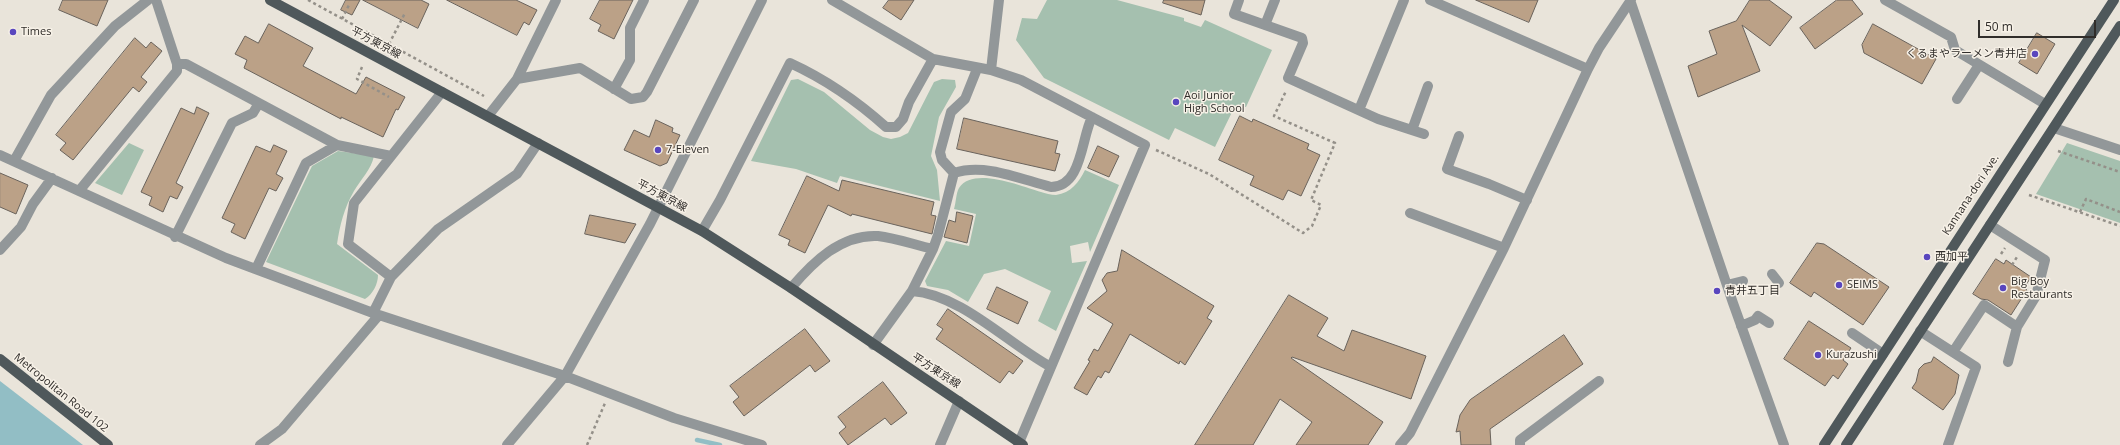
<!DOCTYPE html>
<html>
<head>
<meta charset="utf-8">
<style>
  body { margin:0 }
  #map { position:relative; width:2120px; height:445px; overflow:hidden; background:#e9e4da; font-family:"Open Sans",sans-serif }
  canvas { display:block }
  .scale { position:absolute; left:1978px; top:20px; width:118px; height:18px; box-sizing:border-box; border:2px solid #302d2a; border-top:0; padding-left:5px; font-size:12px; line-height:14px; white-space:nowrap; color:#302d2a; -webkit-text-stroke:3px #f7f1e7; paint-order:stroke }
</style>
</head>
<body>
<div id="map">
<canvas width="2120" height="445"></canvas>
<div class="scale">50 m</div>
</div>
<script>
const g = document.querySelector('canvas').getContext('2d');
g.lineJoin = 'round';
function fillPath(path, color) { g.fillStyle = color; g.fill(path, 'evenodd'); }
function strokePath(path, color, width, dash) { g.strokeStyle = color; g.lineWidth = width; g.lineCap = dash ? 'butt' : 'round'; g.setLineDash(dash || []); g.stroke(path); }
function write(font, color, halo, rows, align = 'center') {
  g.font = font + ' "Open Sans","Noto Sans JP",sans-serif'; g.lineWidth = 3; g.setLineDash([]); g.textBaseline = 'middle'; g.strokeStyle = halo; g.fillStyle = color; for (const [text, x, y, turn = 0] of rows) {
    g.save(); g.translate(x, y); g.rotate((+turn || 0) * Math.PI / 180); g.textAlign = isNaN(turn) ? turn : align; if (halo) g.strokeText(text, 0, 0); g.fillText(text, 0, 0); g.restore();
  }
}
fillPath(new Path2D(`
  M 1047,0 L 1117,0 L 1184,18 L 1184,21 L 1201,27 L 1205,20 L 1272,50 L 1246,107 L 1234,108 L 1215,147 L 1175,128 L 1169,140 L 1044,78 L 1016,40 L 1022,18 L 1037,19 Z
  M 798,79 L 824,92 L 870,130 L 883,137 L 891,139 L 900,137 L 908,133 L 934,82 L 942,79 L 955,80 L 956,87 L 939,117 L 931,156 L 937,170 L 940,201 L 840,176 L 837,183 L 796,169 L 751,161 L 791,80 Z
  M 129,143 L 144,150 L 122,195 L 95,183 Z
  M 2067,143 L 2120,161 L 2120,223 L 2036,194 Z
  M 338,151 L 374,156 C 371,170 361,179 354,191 C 344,208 340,225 337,244 L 378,275 C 378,284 373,294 365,299 L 266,262 L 312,166 Z
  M 1085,170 L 1119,185 L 1090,252 L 1088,242 L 1070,246 L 1072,263 L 1087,261 L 1056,331 L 1038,321 L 1051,291 L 1005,269 L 984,274 L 968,302 L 948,290 L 927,286 L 925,281 L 946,241 L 969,246 L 976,214 L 954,209 C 956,203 956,193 959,188 C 973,166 1021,186 1041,192 C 1045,193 1051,195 1056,195 C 1071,193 1079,182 1085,170 Z`), '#a5c0af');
fillPath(new Path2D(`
  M 0,381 L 83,445 L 0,445 Z`), '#92bec5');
strokePath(new Path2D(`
  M 697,440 L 720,445`), '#92bec5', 4.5);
const building = new Path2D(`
  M 63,0 L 108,0 L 97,26 L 59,10 Z
  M 346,0 L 360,0 L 352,15 L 341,10 Z
  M 363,0 L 421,0 L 429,4 L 418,28 Z
  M 447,0 L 516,0 L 537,10 L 529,25 L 524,22 L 517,35 Z
  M 600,0 L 633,0 L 614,39 L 598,31 L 601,25 L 590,19 Z
  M 889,0 L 914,0 L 901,20 L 883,8 Z
  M 1164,0 L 1205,0 L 1201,15 L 1163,3 Z
  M 1476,0 L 1538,0 L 1529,22 Z
  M 1750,0 L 1769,0 L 1792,17 L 1770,46 L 1742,25 L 1760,71 L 1698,97 L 1688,66 L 1717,54 L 1709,31 L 1736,21 Z
  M 1837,0 L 1852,0 L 1863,14 L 1815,49 L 1800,28 Z
  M 269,24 L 313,48 L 303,66 L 356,94 L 366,77 L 405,97 L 398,110 L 396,109 L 383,137 L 341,117 L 341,119 L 244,68 L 247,60 L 235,54 L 245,36 L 258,43 Z
  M 1873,24 L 1936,59 L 1922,84 L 1864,53 L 1862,45 Z
  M 2037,33 L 2055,44 L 2037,74 L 2019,63 Z
  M 135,38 L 146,48 L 151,42 L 162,51 L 141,77 L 147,82 L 139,92 L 133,87 L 73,160 L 60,150 L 66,143 L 56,135 Z
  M 197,107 L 209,113 L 176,183 L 183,187 L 177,199 L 170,196 L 163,212 L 149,205 L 152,197 L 141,192 L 181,108 L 194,114 Z
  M 1240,116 L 1252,122 L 1253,119 L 1309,144 L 1307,149 L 1320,155 L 1301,196 L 1288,190 L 1283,200 L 1250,185 L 1254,176 L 1219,160 Z
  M 964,118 L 1058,141 L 1055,153 L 1060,154 L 1055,171 L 957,149 Z
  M 656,120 L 673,128 L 672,132 L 680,135 L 667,163 L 660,166 L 624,150 L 634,130 L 649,137 Z
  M 274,145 L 287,151 L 276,174 L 283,178 L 276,191 L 269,188 L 245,239 L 231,232 L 235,224 L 222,218 L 256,146 L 270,152 Z
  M 1098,146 L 1119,156 L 1109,177 L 1088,168 Z
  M 0,173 L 28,185 L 16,214 L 0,207 Z
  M 807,176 L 839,191 L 842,180 L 934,202 L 931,215 L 936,216 L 932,234 L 852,214 L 851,216 L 828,205 L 805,253 L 788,245 L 790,240 L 779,235 Z
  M 957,212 L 973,216 L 967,243 L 944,237 L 949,220 L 955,222 Z
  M 590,215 L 636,224 L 625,243 L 585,234 Z
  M 1817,243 L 1824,244 L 1889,287 L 1863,325 L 1814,292 L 1811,297 L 1790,283 Z
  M 1122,250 L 1214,306 L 1207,318 L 1212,321 L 1185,365 L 1180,361 L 1179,364 L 1130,334 L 1109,373 L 1105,371 L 1101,378 L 1098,376 L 1087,395 L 1074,388 L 1090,361 L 1088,360 L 1094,349 L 1098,351 L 1113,324 L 1087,308 L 1107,291 L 1102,280 L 1107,273 L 1117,271 Z
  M 1996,259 L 2004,264 L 2006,260 L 2031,277 L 2024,288 L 2027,290 L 2011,315 L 1988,300 L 1981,299 L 1973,294 Z
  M 997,287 L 1028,302 L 1018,324 L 987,309 Z
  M 1289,295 L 1328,318 L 1317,336 L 1344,351 L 1352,330 L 1426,356 L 1411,399 L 1292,357 L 1291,358 L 1383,422 L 1368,445 L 1296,445 L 1312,422 L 1280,399 L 1253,445 L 1195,445 Z
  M 948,309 L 1023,361 L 1013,374 L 1009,371 L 1000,383 L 936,339 L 943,329 L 937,325 Z
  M 1809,321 L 1851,348 L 1843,360 L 1848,364 L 1838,379 L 1833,375 L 1825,386 L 1784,359 Z
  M 805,329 L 830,361 L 815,372 L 810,365 L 744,416 L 733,402 L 739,397 L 730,386 Z
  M 1564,335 L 1583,364 L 1490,429 L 1491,445 L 1461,445 L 1460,431 L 1456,432 L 1460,415 L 1470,400 Z
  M 1934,357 L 1959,375 L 1955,394 L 1943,410 L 1912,388 L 1916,382 L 1919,369 L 1924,364 L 1931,362 Z
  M 883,382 L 907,413 L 891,425 L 885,418 L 848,445 L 839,433 L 846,427 L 838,417 Z`);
fillPath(building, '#bba187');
strokePath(building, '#6a635c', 1);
strokePath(new Path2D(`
  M 308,0 L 484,96
  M 342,19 L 349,5
  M 389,44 L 405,13
  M 362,67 L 357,79 L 389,97
  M 1156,150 L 1209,174 L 1303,233 L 1312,226 L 1321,205 L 1311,200 L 1335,143 L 1274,116 L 1286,91
  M 2058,151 L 2120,172
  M 2029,195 L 2120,226
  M 2080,212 L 2086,199 L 2120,212
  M 2001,254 L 2005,248
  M 2012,265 L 2017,257
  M 587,445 L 605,403`), '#949089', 2.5, [3, 3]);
strokePath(new Path2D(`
  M 156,0 L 177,64 L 186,64 L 337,145 L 391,156
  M 832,0 L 933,59 L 991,70 L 1021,80 L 1145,145 L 1018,445
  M 1239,0 L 1234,14 L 1302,38 L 1303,43 L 1288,78 L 1378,119 L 1424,134
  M 1430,0 L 1588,69
  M 1630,0 L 1733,303 L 1784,445
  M 1885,0 L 1951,37 L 1955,50 L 2045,104
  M 1265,25 L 1275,0
  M 991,70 L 999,0
  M 517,79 L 556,0
  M 614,89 L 630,60 L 630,28 L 644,0
  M 1957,99 L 1979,65
  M 1359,110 L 1404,0
  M 488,116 L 517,79 L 580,68 L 631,99 L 643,97 L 647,92 L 694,0
  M 2054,128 L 2120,150
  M 1412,130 L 1428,86
  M 1459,136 L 1447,169 L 1489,184 L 1527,200
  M 0,155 L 226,258 L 373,313 L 565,376 L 674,418 L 762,445
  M 14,161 L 51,95 L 115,26 L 148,0
  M 954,173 C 985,163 1020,179 1051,187 C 1082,187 1081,139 1092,117
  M 79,191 L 177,71 L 177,64
  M 1410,213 L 1504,248
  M 702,231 L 720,200 L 790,63 C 825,79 857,101 886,127 L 896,127 L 903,119 L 909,102 L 933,59
  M 175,237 L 232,123 L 253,113 L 259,103
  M 0,250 L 21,227 L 33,204 L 52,178
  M 256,269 L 306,163 L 337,145
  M 1772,274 L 1779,283
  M 391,277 L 348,244 L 354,203 L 442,92
  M 1727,285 L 1743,281
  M 791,288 C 813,262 841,234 878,236 C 896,238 915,245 933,249
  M 912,291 C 962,295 1007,343 1051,367
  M 373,313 L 391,277 L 438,229 L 517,174 L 538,143
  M 1741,326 L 1755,320 L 1758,316 L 1769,323
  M 1920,331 L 1976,367 L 1948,445
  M 1852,333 L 1883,354
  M 873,345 L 912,291 L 933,249 L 938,235 L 954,173 L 942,160 L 940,152 L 951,112 L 965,99 L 977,69
  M 1953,352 L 1984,305 L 2017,327 L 2036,296 L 2045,260 L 1990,225
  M 2008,362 L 2017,327
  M 260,445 L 282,429 L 379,315
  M 507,445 L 565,376 L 650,224 L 762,0
  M 940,445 L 959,401
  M 1400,445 L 1410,433 L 1504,248 L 1588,69 L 1599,48 L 1631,0
  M 1520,445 L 1520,440 L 1599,381`), '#929799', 10);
strokePath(new Path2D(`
  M 270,0 L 702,231 L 791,288 L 1023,445
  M 0,359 L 108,445
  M 1824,445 L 2114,0
  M 1846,445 L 2120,26`), '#4f585b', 10);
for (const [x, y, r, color] of [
  [13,32,4,"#5946be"],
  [2035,54,4,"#5946be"],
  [1176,102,4,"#5946be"],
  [658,150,4,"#5946be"],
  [1927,257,4,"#5946be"],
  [1839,285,4,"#5946be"],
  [2003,288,4,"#5946be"],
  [1717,291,4,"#5946be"],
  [1818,355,4,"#5946be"]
]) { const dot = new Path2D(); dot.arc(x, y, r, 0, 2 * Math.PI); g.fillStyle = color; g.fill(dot); strokePath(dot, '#f7f1e7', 1.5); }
write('11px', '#302d2a', '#f7f1e7', [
  ["Times",21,32],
  ["くるまやラーメン青井店",2027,54,"right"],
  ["Aoi Junior",1184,96],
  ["High School",1184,109],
  ["7-Eleven",666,150],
  ["西加平",1935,257],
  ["Big Boy",2011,282],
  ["Restaurants",2011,295],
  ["SEIMS",1847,285],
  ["青井五丁目",1725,291],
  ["Kurazushi",1826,355]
], 'left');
write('11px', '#302d2a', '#f7f1e7', [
  ["平方東京線",376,43,28],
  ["Kannana-dori Ave.",1971,195,-57],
  ["平方東京線",662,196,28],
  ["平方東京線",936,371,33],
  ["Metropolitan Road 102",61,393,39]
]);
</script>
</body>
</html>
